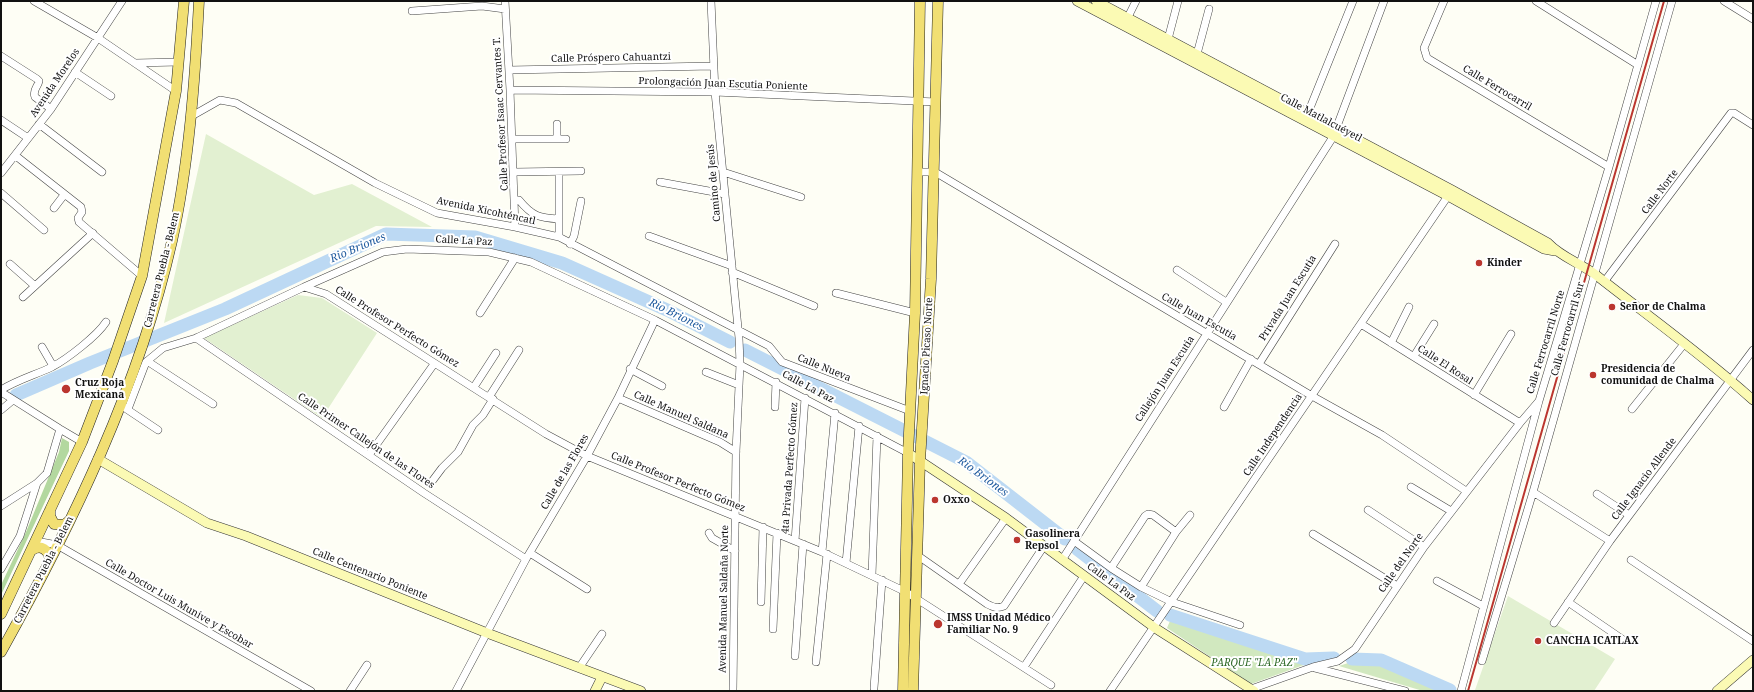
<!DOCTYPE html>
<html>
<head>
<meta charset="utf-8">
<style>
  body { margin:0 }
  #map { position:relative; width:1754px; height:692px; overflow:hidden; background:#fefef5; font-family:"Noto Serif",serif }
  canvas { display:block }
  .frame { position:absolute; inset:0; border:2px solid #111; pointer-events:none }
</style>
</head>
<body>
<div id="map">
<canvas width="1754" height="692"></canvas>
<div class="frame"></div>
</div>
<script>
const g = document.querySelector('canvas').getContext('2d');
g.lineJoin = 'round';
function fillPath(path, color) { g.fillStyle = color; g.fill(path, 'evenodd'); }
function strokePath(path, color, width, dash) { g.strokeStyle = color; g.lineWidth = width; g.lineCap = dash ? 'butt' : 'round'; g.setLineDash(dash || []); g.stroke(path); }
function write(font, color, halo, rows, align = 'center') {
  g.font = font + ' "Noto Serif",serif'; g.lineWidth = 4; g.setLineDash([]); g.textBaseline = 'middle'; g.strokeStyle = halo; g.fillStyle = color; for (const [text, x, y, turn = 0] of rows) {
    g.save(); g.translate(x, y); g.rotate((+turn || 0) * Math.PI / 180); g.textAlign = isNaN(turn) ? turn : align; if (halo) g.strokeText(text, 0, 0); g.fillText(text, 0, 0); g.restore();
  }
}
fillPath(new Path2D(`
  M 1172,616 L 1305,659 L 1312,662 L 1251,684 L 1167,628 Z
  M 1351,662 L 1378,664 L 1445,691 L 1423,691 L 1339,666 Z`), '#d1e8bf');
fillPath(new Path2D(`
  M 62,438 L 69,442 L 69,451 L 1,595 L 1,585 L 26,532 L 59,452 Z`), '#b3d89f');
fillPath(new Path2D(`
  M 206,134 L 314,195 L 352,184 L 432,227 L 376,226 L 164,323 Z
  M 298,295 L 322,298 L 377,333 L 322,418 L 204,338 Z
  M 1508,596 L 1615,659 L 1594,691 L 1475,690 Z`), '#e2f0d1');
strokePath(new Path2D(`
  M 745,350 L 966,462 L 1065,539
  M 16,395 L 90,363 L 225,309 L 386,234 L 475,237 L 562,263 L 667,310 L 730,342
  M 1077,549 L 1157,611
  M 1170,615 L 1305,659 L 1334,658
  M 1352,659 L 1381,660 L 1450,690`), '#bcd9f3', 13);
const street = new Path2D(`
  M 34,1 L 98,38 L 176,91
  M 505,1 L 510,90 L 515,227
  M 711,1 L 715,92 L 739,338 L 740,364 L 736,452 L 733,691
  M 1444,1 L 1424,48 L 1427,58 L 1609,167
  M 1536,1 L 1638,65
  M 1724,1 L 1753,19
  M 412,11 L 482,6 L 505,9
  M 1128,17 L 1136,1
  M 1167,43 L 1178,1
  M 1197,54 L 1209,9
  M 1,56 L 37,79 L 39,81 C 38,87 32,90 35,97 L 51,109
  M 135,63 L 178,62
  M 509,70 L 713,66
  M 75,72 L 111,96
  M 510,90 L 715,92 L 936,102
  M 1308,113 L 1353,1
  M 190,117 L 220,100 L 236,103 L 375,183 L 437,213 L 515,227 L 559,237 L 769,346 L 782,362 L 910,411
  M 1,120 L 28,138
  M 39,124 L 102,172
  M 513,139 L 566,139
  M 557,139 L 557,124
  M 16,156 L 81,207 L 82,212 L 78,218 L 79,222 L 142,276
  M 514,172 L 581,171
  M 723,172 L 801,197
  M 918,172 L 935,172 L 1312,396 L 1382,435 L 1466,491
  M 1,173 L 51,109 L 122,1
  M 660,182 L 725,194
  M 1,193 L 44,230
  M 515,200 L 519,200 C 532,216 539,218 559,219
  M 54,208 L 64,195
  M 649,236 L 732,266
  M 559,237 L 559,172
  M 570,244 L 574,236 L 581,201
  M 10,264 L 35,286
  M 1177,270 L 1226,302
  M 732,272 L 814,306
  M 1604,282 L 1731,113 L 1734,113 L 1753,125
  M 304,287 L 326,294 L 546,434 L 587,456 L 822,552 L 906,592 L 1051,685
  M 836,293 L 915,313
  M 23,297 L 93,233
  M 480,313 L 515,258
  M 1361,324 L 1520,423
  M 196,338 L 424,493 L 526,559
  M 1391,343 L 1409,307
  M 42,347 L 53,366
  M 1414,356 L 1434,324
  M 147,361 L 213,404
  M 1259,364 L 1335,244
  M 630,369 L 662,386
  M 706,372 L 739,385
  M 474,387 L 496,353
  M 1,390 C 17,380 35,375 52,367 C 67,359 97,336 106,322
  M 1,392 L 60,429 L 82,442
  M 1474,395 L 1511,334
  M 489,397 L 519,350
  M 618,398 L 720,442 L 736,452
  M 775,407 L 776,382
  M 1224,407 L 1251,359
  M 125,408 L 158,430
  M 128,409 L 146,362 L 163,348 L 196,338 L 304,287 L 383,252 L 407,249 L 489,252 L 531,262 L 655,320 L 908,453
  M 1632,409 L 1684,344
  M 1,410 L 13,400
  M 369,455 L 434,364
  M 433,480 L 442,468 L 458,452 L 473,425 L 483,415 L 493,399
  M 1411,487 L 1451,511
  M 1533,492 L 1610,541
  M 1597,494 L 1629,515
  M 1,506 L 37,483 L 47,473 L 60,429
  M 1368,510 L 1424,547
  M 709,533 L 712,538 L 735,551
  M 1313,534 L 1397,586
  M 36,541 L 57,545 L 311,691
  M 795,541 L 805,398
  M 1074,541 L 1111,568 L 1141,587 L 1172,602 L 1240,625
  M 822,552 L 835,413
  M 530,553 L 587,589
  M 917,555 L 987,604 C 993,607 997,609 1004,606 L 1044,546
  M 1062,560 L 1333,137 L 1384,1
  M 1631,560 L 1753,641
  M 846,563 L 859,426
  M 1111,568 L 1145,516 L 1148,514 L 1153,515 L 1176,532
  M 1,569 L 20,536 L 37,483
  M 872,575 L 877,436
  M 1437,581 L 1483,606
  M 959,584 L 1006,518
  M 1141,587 L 1176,532 L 1190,515
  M 761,602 L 763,527
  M 1568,602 L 1622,639
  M 1554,623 L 1610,541 L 1753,350
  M 773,629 L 777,533
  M 795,656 L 803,544
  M 1482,661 L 1533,492 L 1672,1
  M 816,662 L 827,554
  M 1024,667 L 1084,576
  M 579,668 L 602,634
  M 1315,668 L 1405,691
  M 874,688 L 882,580
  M 350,691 L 367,665
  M 456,691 L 526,559 L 587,456 L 618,398 L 655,320
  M 1110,691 L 1450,193
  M 1250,691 L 1251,689 L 1313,667 L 1338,661 L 1355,649 L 1424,547 L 1520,423 L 1538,402
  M 1461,691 L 1539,401 L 1609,167 L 1656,1`);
const secondary = new Path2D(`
  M 1077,1 L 1448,196 L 1544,249 L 1555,251
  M 1096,1 L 1452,190 L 1548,243 C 1561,257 1580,263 1596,275 C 1648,316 1703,355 1753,400
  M 908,453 L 1006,518 L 1155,628 L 1254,691
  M 98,459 L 207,523 L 246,536 L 487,633 L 641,691
  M 595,691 L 602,677
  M 1717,691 L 1753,660`);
const primary = new Path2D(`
  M 50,510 L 50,516 L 54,524 L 64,525 L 69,521
  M 32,550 C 41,544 49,550 50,560
  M 1,614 L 82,442 L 113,361 L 142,276 L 176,91 L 184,1
  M 1,652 C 73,523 139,386 172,241 C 189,164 195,80 199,1
  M 903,691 L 908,453 L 915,313 L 920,1
  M 913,691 L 920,461 L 931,279 L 938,1`);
strokePath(street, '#444', 8);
strokePath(secondary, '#333', 10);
strokePath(primary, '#222', 11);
strokePath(street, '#fff', 7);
strokePath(secondary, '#fbfab4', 9);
strokePath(primary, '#f1df73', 10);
strokePath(new Path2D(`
  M 1468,691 L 1664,1`), '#bb362f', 2);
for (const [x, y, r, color] of [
  [1479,263,4,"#bb362f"],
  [1612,307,4,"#bb362f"],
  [1593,375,4,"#bb362f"],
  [66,389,5,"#bb362f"],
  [935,500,4,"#bb362f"],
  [1017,540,4,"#bb362f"],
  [938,624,5,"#bb362f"],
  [1538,641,4,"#bb362f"]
]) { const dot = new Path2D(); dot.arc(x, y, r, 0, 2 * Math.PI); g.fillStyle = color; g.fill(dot); strokePath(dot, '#fff', 1.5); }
write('10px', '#111', '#fff', [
  ["Calle Próspero Cahuantzi",611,58,-1],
  ["Avenida Morelos",55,83,-56],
  ["Prolongación Juan Escutia Poniente",723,84,2],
  ["Calle Ferrocarril",1497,88,31],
  ["Calle Profesor Isaac Cervantes T.",501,114,-93],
  ["Calle Matlalcuéyetl",1321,118,28],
  ["Camino de Jesús",714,183,-95],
  ["Calle Norte",1660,192,-53],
  ["Avenida Xicohténcatl",486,211,12],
  ["Calle La Paz",464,241,3],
  ["Carretera Puebla - Belem",162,270,-76],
  ["Privada Juan Escutia",1288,298,-58],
  ["Calle Juan Escutia",1199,317,30],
  ["Calle Profesor Perfecto Gómez",397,327,32],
  ["Calle Ferrocarril Sur",1568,329,-74],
  ["Calle Ferrocarril Norte",1546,342,-73],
  ["Ignacio Picaso Norte",927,346,-87],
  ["Calle El Rosal",1445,365,33],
  ["Calle Nueva",824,368,22],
  ["Callejón Juan Escutia",1165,379,-57],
  ["Calle La Paz",808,387,28],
  ["Calle Manuel Saldana",681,415,24],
  ["Calle Independencia",1273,435,-56],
  ["Calle Primer Callejón de las Flores",366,441,34],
  ["4ta Privada Perfecto Gómez",790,468,-86],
  ["Calle de las Flores",565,472,-60],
  ["Calle Ignacio Allende",1644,479,-53],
  ["Calle Profesor Perfecto Gómez",678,482,22],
  ["Calle del Norte",1401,563,-55],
  ["Carretera Puebla - Belem",44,570,-63],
  ["Calle Centenario Poniente",370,574,22],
  ["Calle La Paz",1111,582,36],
  ["Avenida Manuel Saldaña Norte",724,599,-89],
  ["Calle Doctor Luis Munive y Escobar",179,604,30]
]);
write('bold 10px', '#111', '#fff', [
  ["Kinder",1487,263],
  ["Señor de Chalma",1620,307],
  ["Presidencia de",1601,369],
  ["comunidad de Chalma",1601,381],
  ["Cruz Roja",75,383],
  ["Mexicana",75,395],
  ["Oxxo",943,500],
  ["Gasolinera",1025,534],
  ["Repsol",1025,546],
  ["IMSS Unidad Médico",947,618],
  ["Familiar No. 9",947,630],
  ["CANCHA ICATLAX",1546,641]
], 'left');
write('italic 10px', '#2a6623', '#fff', [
  ["PARQUE \"LA PAZ\"",1254,663]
]);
write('italic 11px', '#1f5a9e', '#fff', [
  ["Rio Briones",358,248,-23],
  ["Rio Briones",676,315,26],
  ["Rio Briones",983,477,36]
]);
</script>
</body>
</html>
